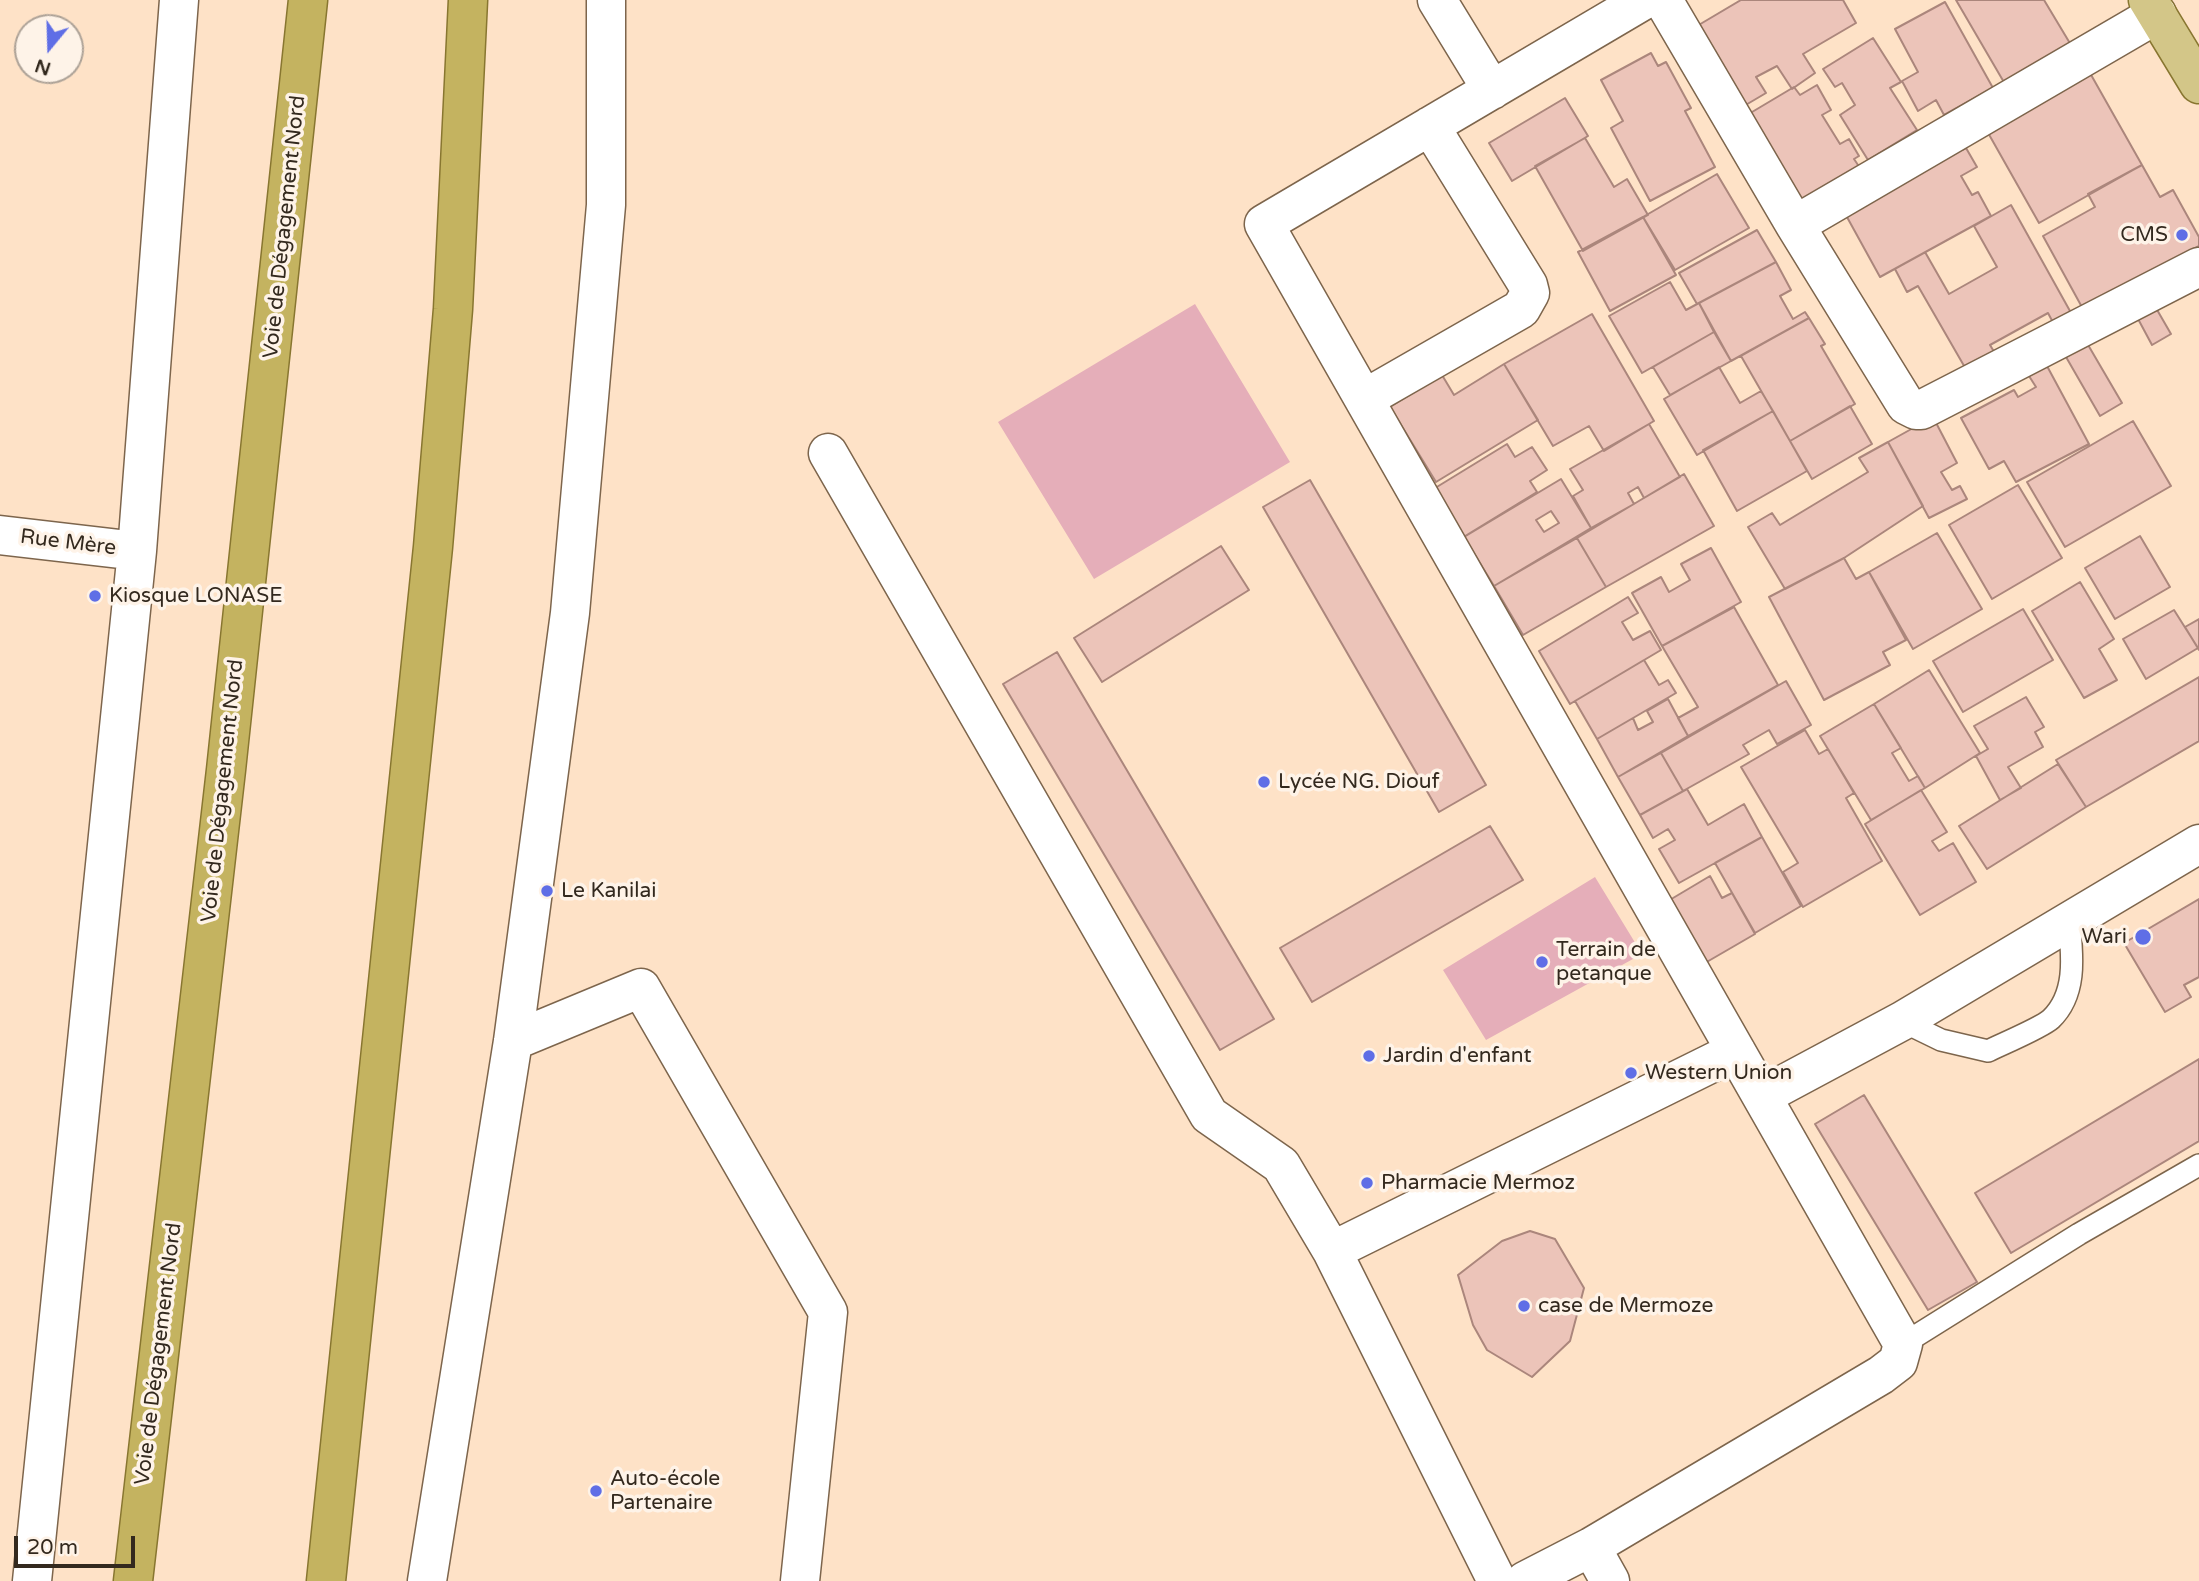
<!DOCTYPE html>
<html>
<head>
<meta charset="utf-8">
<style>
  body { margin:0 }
  #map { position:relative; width:2199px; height:1581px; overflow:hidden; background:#fee2c7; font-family:"Varela Round",sans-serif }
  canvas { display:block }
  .north { position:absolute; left:14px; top:14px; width:70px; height:70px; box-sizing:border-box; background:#fef3e8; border:2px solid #ada297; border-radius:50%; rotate:199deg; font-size:19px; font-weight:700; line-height:28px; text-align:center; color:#33291e }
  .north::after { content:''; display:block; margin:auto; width:24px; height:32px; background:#5f6ee6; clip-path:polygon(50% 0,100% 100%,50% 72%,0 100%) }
  .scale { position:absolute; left:14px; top:1536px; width:121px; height:32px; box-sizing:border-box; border:4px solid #33291e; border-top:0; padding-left:9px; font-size:21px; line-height:24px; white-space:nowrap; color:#33291e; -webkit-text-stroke:5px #fef3e8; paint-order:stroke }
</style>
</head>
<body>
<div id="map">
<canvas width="2199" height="1581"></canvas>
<div class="north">N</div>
<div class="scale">20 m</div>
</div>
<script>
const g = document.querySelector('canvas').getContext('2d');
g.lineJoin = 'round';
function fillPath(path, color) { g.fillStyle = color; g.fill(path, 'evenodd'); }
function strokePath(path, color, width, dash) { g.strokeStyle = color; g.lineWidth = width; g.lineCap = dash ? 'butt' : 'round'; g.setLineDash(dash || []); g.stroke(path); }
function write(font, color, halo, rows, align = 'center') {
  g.font = font + ' "Varela Round",sans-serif'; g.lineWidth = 7; g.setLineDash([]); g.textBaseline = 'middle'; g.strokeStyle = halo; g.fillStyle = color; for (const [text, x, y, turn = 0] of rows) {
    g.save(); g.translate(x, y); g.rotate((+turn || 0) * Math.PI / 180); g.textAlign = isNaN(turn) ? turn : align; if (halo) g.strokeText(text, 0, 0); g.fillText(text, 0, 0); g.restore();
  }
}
fillPath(new Path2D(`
  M 1195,304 L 1290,462 L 1094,579 L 998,422 Z
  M 1595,877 L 1642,954 L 1486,1040 L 1443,970 Z`), '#e5aeb9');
const building = new Path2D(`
  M 1741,0 L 1843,0 L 1856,23 L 1803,54 L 1815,73 L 1792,89 L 1777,66 L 1756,77 L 1766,93 L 1744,106 L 1697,26 Z
  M 1956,0 L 2044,0 L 2071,45 L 2005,84 Z
  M 1945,2 L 1993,88 L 1944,115 L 1936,100 L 1918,111 L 1902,81 L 1918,72 L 1895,29 Z
  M 1873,38 L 1901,82 L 1890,88 L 1917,130 L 1868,160 L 1840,115 L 1855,105 L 1842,83 L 1835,87 L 1823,69 Z
  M 1651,53 L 1658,66 L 1666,62 L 1691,108 L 1685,111 L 1715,167 L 1650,201 L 1611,128 L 1623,121 L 1601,80 Z
  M 2090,73 L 2142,165 L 2039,223 L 1987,131 Z
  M 1817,85 L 1831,110 L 1822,115 L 1840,144 L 1849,139 L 1859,156 L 1854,159 L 1864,174 L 1798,212 L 1742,118 L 1794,87 L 1800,95 Z
  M 1565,98 L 1588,136 L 1512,181 L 1489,143 Z
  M 1585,138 L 1614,187 L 1627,179 L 1648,215 L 1583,251 L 1535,166 Z
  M 1959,145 L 1962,150 L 1966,148 L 1977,167 L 1961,176 L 1972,195 L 1978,192 L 1991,216 L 1880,277 L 1842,208 Z
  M 2142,165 L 2160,197 L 2173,190 L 2199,237 L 2199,246 L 2083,309 L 2043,236 L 2095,207 L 2088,194 Z
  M 1717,174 L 1749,228 L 1675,270 L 1643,217 Z
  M 2011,205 L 2075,320 L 2057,330 L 2048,313 L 1990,345 L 1996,355 L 1967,371 L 1918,286 L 1907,292 L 1895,269 L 1925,252 L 1949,294 L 1997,267 L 1974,226 Z
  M 1643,217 L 1676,275 L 1610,311 L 1578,252 Z
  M 1757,230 L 1776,262 L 1697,304 L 1679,273 Z
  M 1776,262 L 1791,290 L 1780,296 L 1793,319 L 1805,312 L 1809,318 L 1731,361 L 1699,303 Z
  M 1670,282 L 1686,310 L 1699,303 L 1714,332 L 1642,373 L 1609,316 Z
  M 2156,308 L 2171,334 L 2152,345 L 2137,317 Z
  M 1592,314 L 1654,421 L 1604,451 L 1589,426 L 1553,446 L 1504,364 Z
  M 1809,318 L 1825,344 L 1821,346 L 1855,404 L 1790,441 L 1741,356 Z
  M 1714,332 L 1731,361 L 1670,395 L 1653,367 Z
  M 2084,338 L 2122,403 L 2100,416 L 2062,350 Z
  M 1504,364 L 1538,420 L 1436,482 L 1390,407 L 1442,375 L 1454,395 Z
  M 2047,366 L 2089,444 L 2016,482 L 2004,461 L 1989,469 L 1961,418 L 2014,390 L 2018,397 L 2036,387 L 2029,376 Z
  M 1719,367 L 1740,403 L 1761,391 L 1773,411 L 1697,455 L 1664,399 Z
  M 1850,406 L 1872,444 L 1812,479 L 1790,441 Z
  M 1773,411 L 1807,471 L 1737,511 L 1703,450 Z
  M 1933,417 L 1957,463 L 1941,472 L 1952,490 L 1960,486 L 1967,499 L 1929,518 L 1888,442 Z
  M 2133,421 L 2171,486 L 2065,547 L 2027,482 Z
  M 1649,424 L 1680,477 L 1644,498 L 1638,487 L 1628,493 L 1634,504 L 1591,528 L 1573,496 L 1583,490 L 1570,469 Z
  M 1888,442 L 1923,506 L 1844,558 L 1785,589 L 1748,527 L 1772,513 L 1780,525 L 1868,472 L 1859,458 Z
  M 1507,444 L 1515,457 L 1532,447 L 1547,470 L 1530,481 L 1537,492 L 1457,541 L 1427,493 Z
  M 1684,474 L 1714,526 L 1606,587 L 1577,538 Z
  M 1561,479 L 1591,528 L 1494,586 L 1464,537 ZM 1551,511 L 1559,523 L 1544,532 L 1536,520 Z
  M 1310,480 L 1486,785 L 1439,812 L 1263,507 Z
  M 2018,485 L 2062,558 L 1992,599 L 1949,525 Z
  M 1937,533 L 1982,609 L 1913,649 L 1869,572 Z
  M 2140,536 L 2170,587 L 2115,619 L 2085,568 Z
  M 1577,538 L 1606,587 L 1523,635 L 1494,586 Z
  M 1221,546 L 1249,590 L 1102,682 L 1074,638 Z
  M 1711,548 L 1741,602 L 1662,646 L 1632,593 L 1661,577 L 1669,592 L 1690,580 L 1681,564 Z
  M 1844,558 L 1856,579 L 1869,572 L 1906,640 L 1883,652 L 1890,665 L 1824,700 L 1769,597 Z
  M 2080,582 L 2114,639 L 2099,649 L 2117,680 L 2084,698 L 2032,611 Z
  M 1628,597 L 1638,613 L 1622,622 L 1633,640 L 1650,631 L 1661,650 L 1570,704 L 1539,651 Z
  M 1734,607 L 1778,685 L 1688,736 L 1678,718 L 1698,707 L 1662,646 Z
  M 2023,609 L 2053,660 L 1963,712 L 1933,661 Z
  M 2174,610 L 2198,648 L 2146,679 L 2123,639 Z
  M 2199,619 L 2199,650 L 2185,627 Z
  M 1057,652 L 1274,1019 L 1220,1050 L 1003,684 Z
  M 1644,660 L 1659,685 L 1668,680 L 1676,693 L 1597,739 L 1575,701 Z
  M 1929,670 L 1980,753 L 1925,788 L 1874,704 Z
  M 2199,677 L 2199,741 L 2086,807 L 2056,760 Z
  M 1786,681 L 1811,725 L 1777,744 L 1769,730 L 1743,745 L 1749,754 L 1683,791 L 1661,753 Z
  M 2026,697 L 2044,727 L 2035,732 L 2043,747 L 2008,767 L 2021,788 L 2000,800 L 1976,756 L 1988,749 L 1974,726 Z
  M 1668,699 L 1688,736 L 1618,777 L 1597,739 L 1633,718 L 1638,730 L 1653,722 L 1647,711 Z
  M 1874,704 L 1901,748 L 1892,753 L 1909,781 L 1918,776 L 1925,788 L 1871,820 L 1820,736 Z
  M 1805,730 L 1819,754 L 1828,749 L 1854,793 L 1846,798 L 1882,861 L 1803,907 L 1783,872 L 1798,863 L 1741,767 Z
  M 1661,753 L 1683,791 L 1640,815 L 1618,777 Z
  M 2058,764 L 2086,807 L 1987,869 L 1959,826 Z
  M 1687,789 L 1708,825 L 1744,804 L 1762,837 L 1679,883 L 1659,849 L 1675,840 L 1668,829 L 1653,838 L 1640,815 Z
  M 1921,790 L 1947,832 L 1932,841 L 1939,851 L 1953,843 L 1976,882 L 1920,915 L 1865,824 Z
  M 1490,826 L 1523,880 L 1312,1002 L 1280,948 Z
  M 1762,837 L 1801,906 L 1755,933 L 1715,863 Z
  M 1710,876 L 1722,898 L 1732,893 L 1755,934 L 1705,963 L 1668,901 Z
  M 2199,899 L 2199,977 L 2184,985 L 2191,997 L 2165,1012 L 2124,943 Z
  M 2199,1059 L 2199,1141 L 2011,1253 L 1975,1193 Z
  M 1864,1095 L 1977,1282 L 1928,1310 L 1815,1124 Z
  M 1530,1231 L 1555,1239 L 1584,1288 L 1570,1341 L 1532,1377 L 1487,1350 L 1473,1325 L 1458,1275 L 1502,1241 Z`);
fillPath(building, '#ecc4b9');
strokePath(building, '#ab867c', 2);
const service = new Path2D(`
  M 1902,1021 L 1941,1040 L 1988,1051 C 2002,1044 2041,1028 2051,1019 C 2078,993 2072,953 2069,920
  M 1903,1344 L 2079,1234 L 2199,1165`);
const minor = new Path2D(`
  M 1437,0 L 1492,90
  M 1663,0 L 1795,225 L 1906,405 L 1916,410 L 1921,410 L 2199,267
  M 1795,225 L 2157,14
  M 1364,399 L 1521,309 L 1530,293 L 1528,285 L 1430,126
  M 828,453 L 1209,1115 L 1281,1165 L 1332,1251 L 1497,1581
  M 0,535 L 137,551
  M 513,1041 L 641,988 L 828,1312 L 800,1581
  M 1762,1096 L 1902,1021 L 2199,844
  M 1332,1251 L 1736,1051
  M 1591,1547 L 1610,1581
  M 32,1581 L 137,551 L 179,0
  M 427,1581 L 513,1041 L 570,613 L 606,205 L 606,0
  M 1525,1581 L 1591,1547 L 1881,1375 L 1898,1362 L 1903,1344 L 1264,224 L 1644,0`);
const primary = new Path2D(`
  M 2148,0 L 2199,84`);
const trunk = new Path2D(`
  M 133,1581 L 226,770 L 308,0
  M 326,1581 L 433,547 L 453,309 L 468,0`);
strokePath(service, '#7d654c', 24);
strokePath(minor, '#7d654c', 41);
strokePath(primary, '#887630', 41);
strokePath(trunk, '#887630', 41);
strokePath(service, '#fff', 21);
strokePath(minor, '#fff', 38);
strokePath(primary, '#d3c688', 38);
strokePath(trunk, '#c4b360', 38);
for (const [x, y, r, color] of [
  [2182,235,7,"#5f6ee6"],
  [95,596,7,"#5f6ee6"],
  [1264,782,7,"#5f6ee6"],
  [547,891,7,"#5f6ee6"],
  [2143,937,9,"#5f6ee6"],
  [1542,962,7,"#5f6ee6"],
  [1369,1056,7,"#5f6ee6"],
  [1631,1073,7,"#5f6ee6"],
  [1367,1183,7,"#5f6ee6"],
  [1524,1306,7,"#5f6ee6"],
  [596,1491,7,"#5f6ee6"]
]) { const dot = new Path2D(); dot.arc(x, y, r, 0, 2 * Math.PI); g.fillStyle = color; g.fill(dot); strokePath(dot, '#fef3e8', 2.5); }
write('21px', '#33291e', '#fef3e8', [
  ["Voie de Dégagement Nord",285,227,-84],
  ["Rue Mère",68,543,7],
  ["Voie de Dégagement Nord",223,791,-84],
  ["Voie de Dégagement Nord",159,1354,-83]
]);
write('21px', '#33291e', '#fef3e8', [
  ["CMS",2168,235,"right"],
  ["Kiosque LONASE",109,596],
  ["Lycée NG. Diouf",1278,782],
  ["Le Kanilai",561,891],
  ["Wari",2127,937,"right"],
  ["Terrain de",1556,950],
  ["petanque",1556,974],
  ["Jardin d'enfant",1383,1056],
  ["Western Union",1645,1073],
  ["Pharmacie Mermoz",1381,1183],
  ["case de Mermoze",1538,1306],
  ["Auto-école",610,1479],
  ["Partenaire",610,1503]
], 'left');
</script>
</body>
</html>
